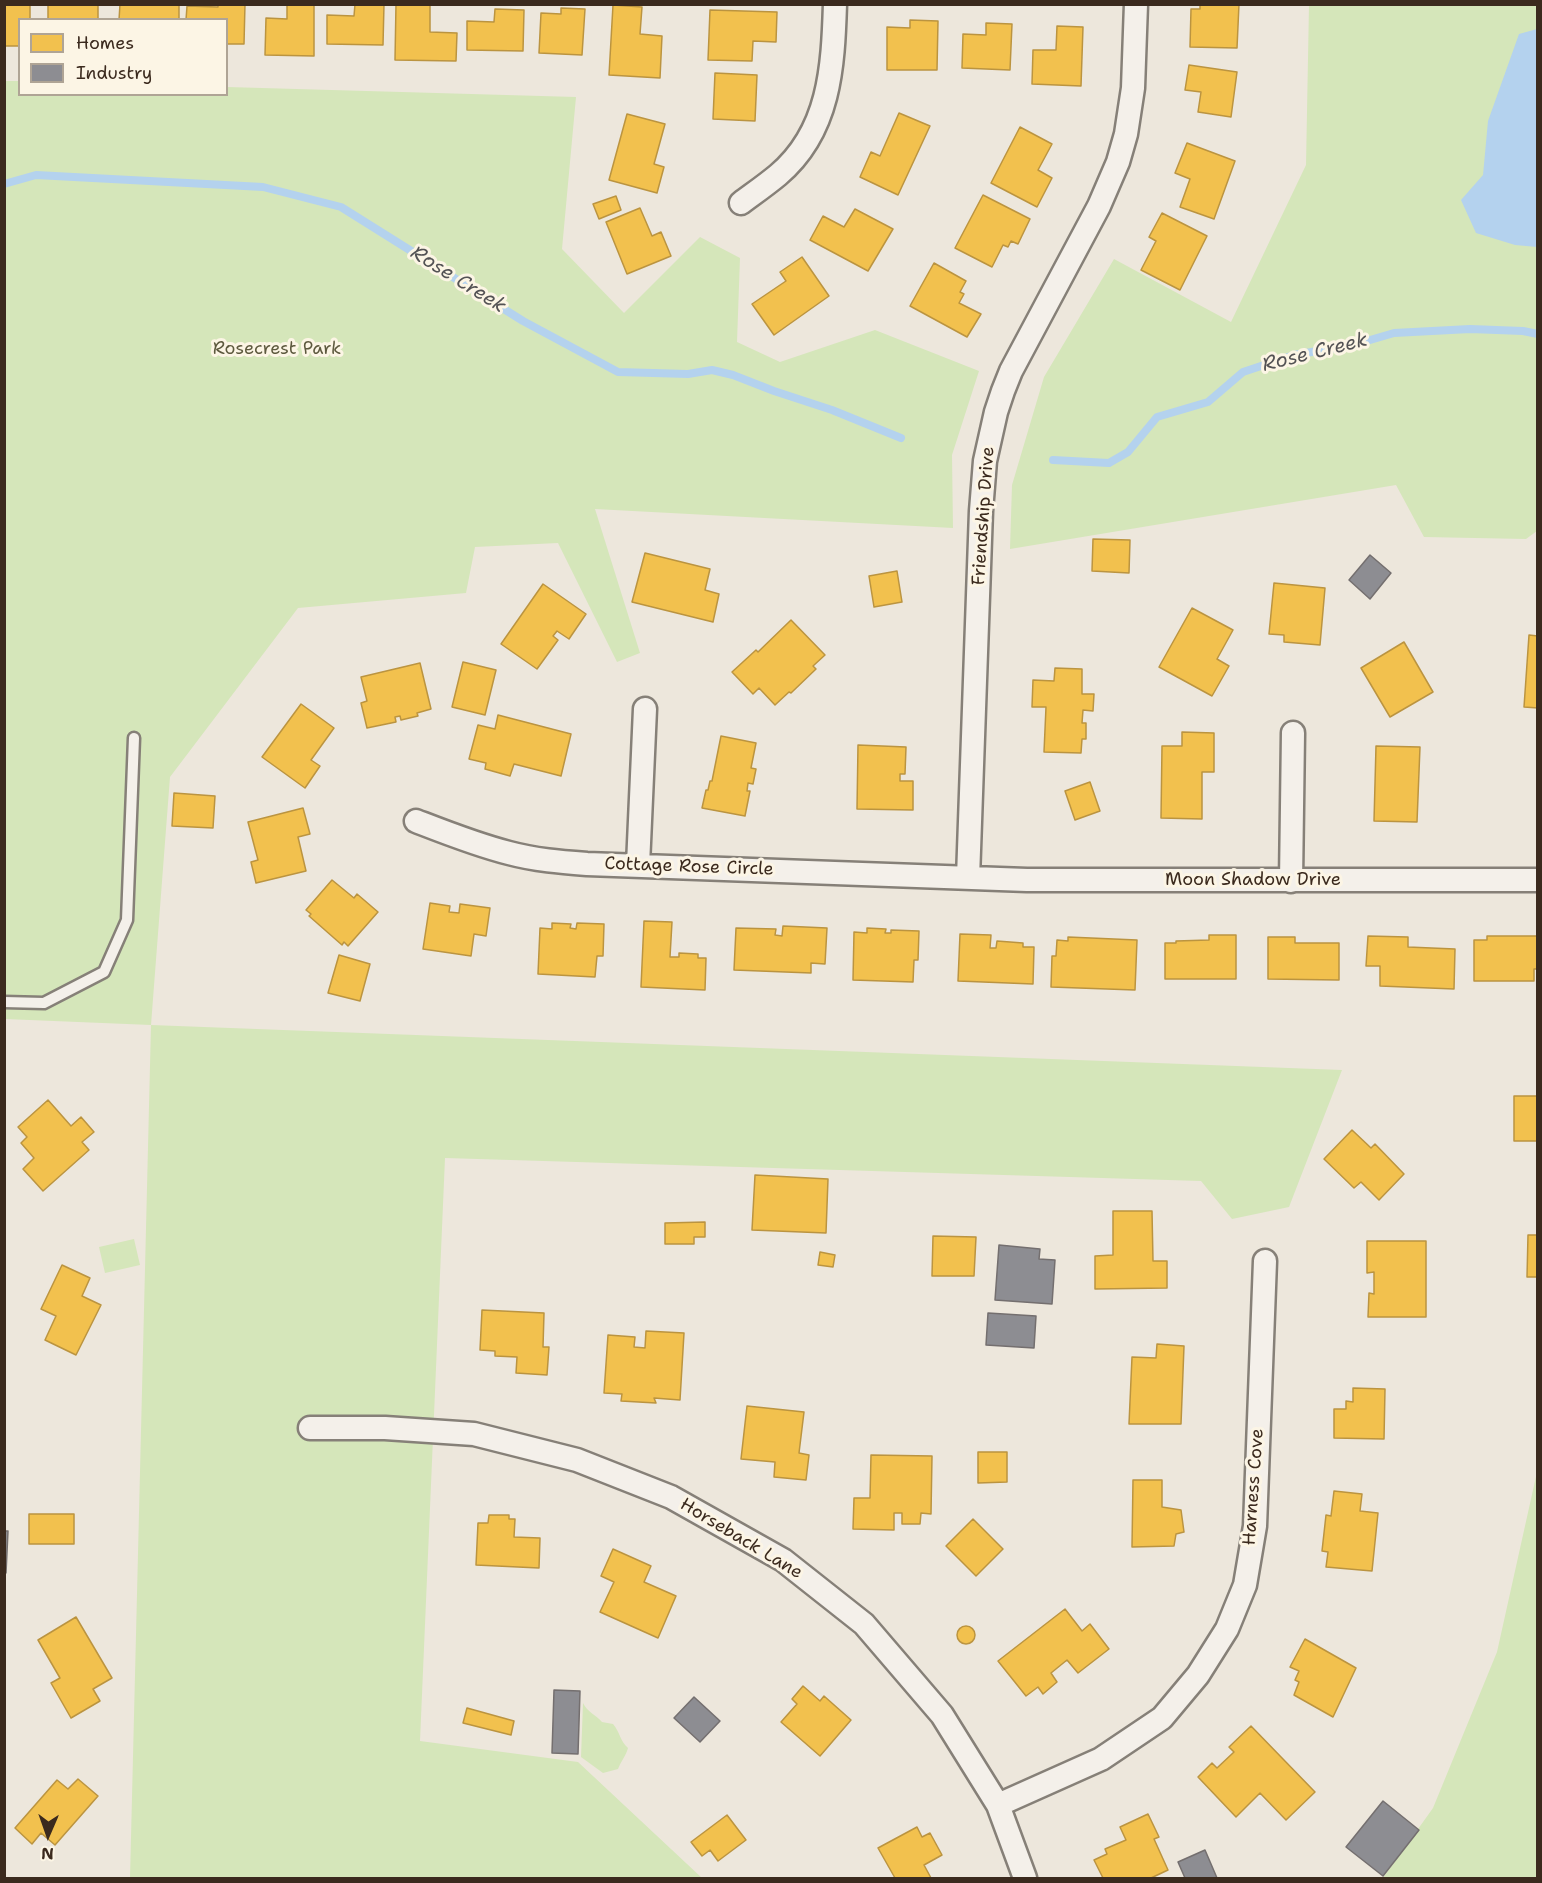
<!DOCTYPE html>
<html>
<head>
<meta charset="utf-8">
<style>
  body { margin:0 }
  #map { position:relative; width:1542px; height:1883px; overflow:hidden; background:#ede7dc; font-family:"Shantell Sans",sans-serif }
  canvas { display:block }
  .frame { position:absolute; inset:0; border:6px solid #3b2a1e; pointer-events:none }
  .legend { position:absolute; left:18px; top:18px; width:210px; height:78px; box-sizing:border-box; background:#fcf5e5; border:2px solid #afa495; margin:0; padding:8px 10px; list-style:none; font-size:18px; color:#3b2a1e }
  .legend li { display:flex; align-items:center; gap:12px; height:30px }
  .legend b { width:30px; border:2px solid #afa495 }
  .north { position:absolute; left:18px; top:1805px; width:60px; height:60px; -webkit-text-stroke:4px #fcf5e5; paint-order:stroke; rotate:182deg; font-size:16px; font-weight:700; line-height:24px; text-align:center; color:#3b2a1e }
  .north::after { content:''; display:block; margin:auto; width:21px; height:27px; background:#3b2a1e; clip-path:polygon(50% 0,100% 100%,50% 72%,0 100%) }
</style>
</head>
<body>
<div id="map">
<canvas width="1542" height="1883"></canvas>
<div class="frame"></div>
<ul class="legend">
<li><b style="height:16px;background:#f2c14e"></b>Homes</li>
<li><b style="height:16px;background:#8d8d92"></b>Industry</li>
</ul>
<div class="north">N</div>
</div>
<script>
const g = document.querySelector('canvas').getContext('2d');
g.lineJoin = 'round';
function fillPath(path, color) { g.fillStyle = color; g.fill(path, 'evenodd'); }
function strokePath(path, color, width, dash) { g.strokeStyle = color; g.lineWidth = width; g.lineCap = dash ? 'butt' : 'round'; g.setLineDash(dash || []); g.stroke(path); }
function write(font, color, halo, rows, align = 'center') {
  g.font = font + ' "Shantell Sans",sans-serif'; g.lineWidth = 6; g.setLineDash([]); g.textBaseline = 'middle'; g.strokeStyle = halo; g.fillStyle = color; for (const [text, x, y, turn = 0] of rows) {
    g.save(); g.translate(x, y); g.rotate((+turn || 0) * Math.PI / 180); g.textAlign = isNaN(turn) ? turn : align; if (halo) g.strokeText(text, 0, 0); g.fillText(text, 0, 0); g.restore();
  }
}
fillPath(new Path2D(`
  M 1309,5 L 1537,5 L 1537,531 L 1526,539 L 1424,537 L 1396,485 L 1010,549 L 1012,485 L 1044,377 L 1114,259 L 1231,322 L 1306,165 Z
  M 5,81 L 19,81 L 20,94 L 226,94 L 227,87 L 576,97 L 562,249 L 624,313 L 700,237 L 740,258 L 737,342 L 780,362 L 875,330 L 979,371 L 952,455 L 953,528 L 595,509 L 640,653 L 617,662 L 558,543 L 475,547 L 466,593 L 298,608 L 170,777 L 151,1025 L 1342,1070 L 1289,1207 L 1232,1219 L 1201,1181 L 445,1158 L 420,1741 L 578,1762 L 702,1878 L 130,1878 L 151,1025 L 5,1019 Z
  M 134,1239 L 140,1265 L 105,1273 L 99,1247 Z
  M 1537,1472 L 1537,1878 L 1383,1878 L 1433,1808 L 1497,1652 Z
  M 583,1703 C 587,1712 596,1715 602,1722 L 613,1724 C 620,1732 620,1741 628,1748 C 626,1756 621,1761 618,1769 L 603,1773 L 581,1757 Z`), '#d5e6ba');
fillPath(new Path2D(`
  M 1537,29 L 1538,29 L 1537,247 L 1515,245 L 1476,233 L 1461,200 L 1483,175 L 1488,121 L 1519,34 Z`), '#b4d2ee');
const homes = new Path2D(`
  M 4,4 L 30,4 L 30,20 L 20,20 L 20,46 L 4,46 Z
  M 98,4 L 98,20 L 48,20 L 48,5 Z
  M 120,4 L 179,4 L 179,20 L 119,20 Z
  M 218,4 L 245,4 L 244,44 L 226,44 L 226,20 L 186,20 L 187,6 L 218,7 Z
  M 287,4 L 314,4 L 314,56 L 265,55 L 266,18 L 287,19 Z
  M 355,4 L 384,4 L 383,45 L 327,44 L 327,15 L 354,16 Z
  M 396,4 L 430,4 L 430,32 L 457,33 L 456,61 L 395,60 Z
  M 1200,4 L 1239,4 L 1237,48 L 1190,47 L 1191,9 L 1200,9 Z
  M 613,5 L 642,7 L 640,34 L 662,36 L 660,78 L 609,75 Z
  M 561,8 L 585,9 L 582,55 L 539,53 L 541,13 L 561,14 Z
  M 495,9 L 524,10 L 523,51 L 467,50 L 467,21 L 494,22 Z
  M 710,10 L 777,12 L 776,42 L 753,41 L 752,61 L 708,60 Z
  M 910,20 L 938,21 L 937,70 L 887,70 L 887,27 L 910,28 Z
  M 986,23 L 1012,24 L 1010,70 L 962,68 L 963,34 L 986,35 Z
  M 1057,26 L 1083,27 L 1081,86 L 1032,84 L 1033,50 L 1056,50 Z
  M 1189,65 L 1237,72 L 1231,117 L 1198,112 L 1201,92 L 1185,90 Z
  M 715,73 L 757,75 L 755,121 L 713,119 Z
  M 899,113 L 930,126 L 898,195 L 860,177 L 871,152 L 880,156 Z
  M 627,114 L 665,124 L 654,164 L 664,167 L 657,193 L 609,180 Z
  M 1020,127 L 1052,144 L 1038,170 L 1052,178 L 1037,207 L 991,183 Z
  M 1187,143 L 1235,161 L 1214,219 L 1180,207 L 1190,179 L 1175,173 Z
  M 983,195 L 1030,219 L 1018,244 L 1011,241 L 1008,247 L 1003,245 L 992,267 L 955,248 Z
  M 616,196 L 621,210 L 599,219 L 593,204 Z
  M 640,208 L 652,236 L 661,232 L 671,256 L 627,274 L 606,222 Z
  M 855,209 L 893,229 L 868,271 L 810,240 L 823,216 L 844,227 Z
  M 1162,213 L 1207,236 L 1180,290 L 1141,270 L 1156,241 L 1149,237 Z
  M 802,257 L 829,296 L 774,335 L 752,304 L 786,281 L 780,272 Z
  M 934,263 L 966,281 L 960,292 L 964,294 L 959,303 L 981,314 L 967,337 L 910,306 Z
  M 1093,539 L 1130,540 L 1129,573 L 1092,571 Z
  M 645,553 L 710,569 L 705,590 L 719,594 L 713,622 L 632,602 Z
  M 897,571 L 902,602 L 874,607 L 869,576 Z
  M 1274,583 L 1325,588 L 1320,645 L 1284,642 L 1284,635 L 1269,634 Z
  M 543,584 L 586,614 L 569,639 L 557,631 L 553,636 L 558,640 L 537,669 L 501,644 Z
  M 1192,608 L 1233,630 L 1217,659 L 1229,666 L 1212,696 L 1159,667 Z
  M 791,620 L 825,655 L 813,666 L 816,669 L 791,693 L 789,692 L 775,705 L 759,688 L 753,694 L 732,672 L 756,650 L 758,652 Z
  M 1529,635 L 1538,636 L 1538,708 L 1524,707 Z
  M 1404,642 L 1433,692 L 1390,717 L 1361,668 Z
  M 463,662 L 496,670 L 485,715 L 452,707 Z
  M 420,663 L 431,709 L 417,713 L 418,716 L 401,720 L 400,716 L 395,717 L 396,722 L 367,728 L 361,703 L 367,701 L 361,677 Z
  M 1055,668 L 1082,669 L 1082,694 L 1094,694 L 1093,711 L 1083,710 L 1082,723 L 1086,723 L 1086,739 L 1082,739 L 1081,753 L 1044,752 L 1046,707 L 1032,707 L 1033,680 L 1054,681 Z
  M 301,704 L 334,728 L 311,760 L 320,766 L 305,788 L 262,757 Z
  M 498,715 L 571,734 L 561,776 L 514,764 L 510,776 L 485,769 L 486,763 L 469,759 L 478,725 L 495,729 Z
  M 1182,732 L 1214,733 L 1214,772 L 1202,772 L 1202,819 L 1161,818 L 1162,746 L 1182,746 Z
  M 721,736 L 756,743 L 751,768 L 756,769 L 753,784 L 748,783 L 747,791 L 750,791 L 745,816 L 702,808 L 706,790 L 708,790 L 710,781 L 712,781 Z
  M 858,745 L 906,747 L 905,774 L 900,774 L 900,781 L 913,781 L 913,810 L 857,809 Z
  M 1376,746 L 1420,747 L 1417,822 L 1374,821 Z
  M 1090,782 L 1100,811 L 1075,820 L 1065,791 Z
  M 174,793 L 215,796 L 213,828 L 172,826 Z
  M 303,808 L 310,834 L 298,837 L 306,871 L 256,883 L 251,862 L 258,860 L 248,822 Z
  M 332,880 L 354,898 L 357,894 L 378,912 L 348,946 L 344,942 L 342,945 L 309,916 L 311,914 L 306,910 Z
  M 430,903 L 450,906 L 449,912 L 459,913 L 460,904 L 490,908 L 486,936 L 474,934 L 471,956 L 423,949 Z
  M 644,921 L 672,922 L 670,957 L 679,957 L 679,953 L 698,954 L 698,958 L 706,958 L 705,990 L 641,987 Z
  M 552,923 L 571,924 L 570,928 L 576,929 L 577,923 L 604,924 L 603,956 L 597,956 L 595,977 L 538,974 L 540,928 L 552,929 Z
  M 783,926 L 827,928 L 825,964 L 811,963 L 811,973 L 734,970 L 736,928 L 776,929 L 775,935 L 782,936 Z
  M 867,928 L 886,929 L 885,933 L 891,933 L 891,930 L 919,931 L 918,960 L 914,960 L 913,982 L 853,980 L 854,932 L 867,933 Z
  M 960,934 L 991,935 L 990,948 L 996,948 L 997,941 L 1023,943 L 1023,947 L 1034,947 L 1033,984 L 958,981 Z
  M 1209,935 L 1236,935 L 1236,979 L 1165,979 L 1165,943 L 1176,943 L 1176,941 L 1209,940 Z
  M 1368,936 L 1408,937 L 1408,947 L 1455,949 L 1454,989 L 1380,986 L 1380,966 L 1366,966 Z
  M 1487,936 L 1538,936 L 1538,969 L 1534,969 L 1534,981 L 1474,981 L 1474,940 L 1487,940 Z
  M 1068,937 L 1137,940 L 1135,990 L 1051,987 L 1052,956 L 1056,956 L 1057,940 L 1068,941 Z
  M 1268,937 L 1295,937 L 1295,943 L 1339,943 L 1339,980 L 1268,979 Z
  M 339,955 L 370,964 L 360,1001 L 328,993 Z
  M 1514,1096 L 1538,1096 L 1538,1141 L 1514,1141 Z
  M 48,1100 L 71,1126 L 81,1117 L 94,1132 L 82,1142 L 89,1150 L 43,1191 L 23,1169 L 34,1158 L 21,1143 L 27,1137 L 18,1127 Z
  M 1352,1130 L 1371,1148 L 1375,1144 L 1404,1174 L 1379,1200 L 1361,1182 L 1354,1188 L 1324,1159 Z
  M 755,1175 L 828,1179 L 826,1233 L 752,1230 Z
  M 1113,1211 L 1152,1211 L 1153,1261 L 1167,1261 L 1167,1288 L 1095,1289 L 1095,1256 L 1113,1255 Z
  M 705,1222 L 705,1237 L 694,1237 L 694,1244 L 665,1244 L 665,1223 Z
  M 1528,1235 L 1538,1235 L 1538,1277 L 1527,1277 Z
  M 933,1236 L 976,1237 L 974,1276 L 932,1276 Z
  M 1367,1241 L 1426,1241 L 1426,1317 L 1368,1317 L 1369,1293 L 1374,1294 L 1374,1272 L 1367,1273 Z
  M 820,1252 L 835,1255 L 833,1267 L 818,1265 Z
  M 62,1265 L 90,1278 L 82,1296 L 101,1305 L 76,1355 L 45,1340 L 56,1316 L 41,1309 Z
  M 482,1310 L 544,1313 L 543,1347 L 549,1347 L 547,1375 L 516,1373 L 517,1357 L 495,1356 L 495,1351 L 480,1350 Z
  M 646,1331 L 684,1333 L 680,1400 L 654,1398 L 656,1403 L 621,1401 L 622,1394 L 604,1393 L 608,1335 L 635,1337 L 634,1347 L 645,1348 Z
  M 1157,1344 L 1184,1346 L 1181,1424 L 1129,1424 L 1132,1357 L 1156,1358 Z
  M 1353,1388 L 1385,1389 L 1384,1439 L 1334,1438 L 1334,1409 L 1346,1409 L 1346,1401 L 1353,1402 Z
  M 747,1406 L 804,1412 L 799,1453 L 809,1455 L 806,1480 L 774,1477 L 775,1462 L 741,1459 Z
  M 978,1452 L 1007,1452 L 1007,1482 L 978,1483 Z
  M 871,1455 L 932,1456 L 931,1514 L 921,1513 L 920,1524 L 902,1524 L 902,1513 L 894,1513 L 894,1530 L 853,1529 L 854,1498 L 870,1498 Z
  M 1133,1480 L 1162,1480 L 1162,1507 L 1181,1510 L 1184,1532 L 1176,1534 L 1174,1546 L 1132,1547 Z
  M 1334,1491 L 1362,1494 L 1360,1511 L 1378,1513 L 1372,1571 L 1326,1567 L 1328,1552 L 1322,1551 L 1326,1515 L 1331,1516 Z
  M 29,1514 L 74,1514 L 74,1544 L 29,1544 Z
  M 489,1515 L 509,1515 L 509,1519 L 515,1519 L 514,1537 L 540,1538 L 539,1568 L 476,1565 L 478,1523 L 488,1523 Z
  M 973,1519 L 1003,1549 L 976,1576 L 946,1546 Z
  M 613,1549 L 651,1566 L 644,1582 L 676,1596 L 658,1638 L 600,1612 L 614,1582 L 601,1576 Z
  M 1065,1609 L 1082,1631 L 1090,1624 L 1109,1649 L 1078,1673 L 1067,1660 L 1051,1673 L 1057,1682 L 1043,1694 L 1038,1687 L 1026,1696 L 998,1661 Z
  M 76,1617 L 112,1678 L 93,1689 L 100,1701 L 71,1718 L 51,1683 L 60,1678 L 38,1640 Z
  M957 1635a9 9 0 1 1 18 0a9 9 0 1 1-18 0Z
  M 1305,1639 L 1356,1668 L 1333,1717 L 1294,1695 L 1299,1682 L 1295,1680 L 1299,1671 L 1290,1667 Z
  M 803,1686 L 820,1701 L 824,1696 L 851,1720 L 820,1756 L 781,1722 L 797,1704 L 792,1699 Z
  M 467,1708 L 514,1721 L 511,1735 L 463,1723 Z
  M 1251,1726 L 1315,1792 L 1286,1820 L 1260,1793 L 1236,1817 L 1198,1777 L 1212,1763 L 1217,1768 L 1234,1752 L 1229,1747 Z
  M 78,1779 L 98,1796 L 55,1845 L 41,1833 L 32,1844 L 15,1828 L 57,1780 L 68,1789 Z
  M 1148,1814 L 1159,1837 L 1154,1839 L 1168,1870 L 1151,1878 L 1103,1878 L 1094,1860 L 1107,1854 L 1105,1849 L 1126,1840 L 1120,1827 Z
  M 727,1815 L 746,1840 L 718,1861 L 710,1850 L 702,1856 L 691,1842 Z
  M 917,1827 L 922,1837 L 930,1833 L 942,1855 L 924,1865 L 931,1878 L 895,1878 L 878,1848 Z`);
fillPath(homes, '#f2c14e');
strokePath(homes, '#bb9440', 1.5);
const industry = new Path2D(`
  M 1370,555 L 1391,573 L 1370,599 L 1349,580 Z
  M 999,1245 L 1040,1249 L 1039,1259 L 1055,1260 L 1052,1304 L 995,1300 Z
  M 988,1313 L 1036,1316 L 1034,1348 L 986,1345 Z
  M 4,1531 L 8,1531 L 6,1573 L 4,1573 Z
  M 554,1690 L 580,1691 L 578,1754 L 552,1753 Z
  M 694,1697 L 720,1721 L 700,1742 L 674,1718 Z
  M 1383,1801 L 1419,1830 L 1383,1876 L 1346,1847 Z
  M 1205,1850 L 1217,1878 L 1185,1878 L 1178,1862 Z`);
fillPath(industry, '#8d8d92');
strokePath(industry, '#746f6f', 1.5);
strokePath(new Path2D(`
  M 4,184 L 36,175 L 263,187 L 341,207 L 523,321 L 618,372 L 688,374 L 712,370 L 733,375 L 774,391 L 832,410 L 901,438
  M 1053,460 L 1109,463 L 1128,452 L 1157,417 L 1208,402 L 1243,372 L 1294,355 L 1353,345 L 1394,333 L 1470,329 L 1523,331 L 1538,334`), '#b4d2ee', 8);
const lane = new Path2D(`
  M 4,1002 L 44,1003 L 104,972 L 127,920 L 134,738`);
const street = new Path2D(`
  M 741,203 C 753,194 766,185 778,175 C 830,131 833,67 835,4
  M 416,821 C 447,833 477,845 509,853 C 535,860 561,862 587,864 L 1027,880 L 1538,880
  M 638,865 L 645,709
  M 968,878 L 981,511 L 985,461 L 996,412 L 1003,391 L 1011,371 L 1099,206 L 1118,162 L 1126,134 L 1133,88 L 1136,4
  M 1291,881 L 1293,733
  M 310,1428 L 385,1428 L 474,1434 L 577,1460 L 671,1497 L 783,1560 L 864,1624 L 942,1715 L 998,1805 L 1025,1878
  M 998,1805 L 1101,1759 L 1162,1718 L 1198,1675 L 1227,1629 L 1245,1585 L 1255,1526 L 1265,1261`);
strokePath(lane, '#868078', 15);
strokePath(street, '#868078', 27);
strokePath(lane, '#f4f0ea', 10);
strokePath(street, '#f4f0ea', 22);
write('18px', '#5d593e', '#fcf5e5', [
  ["Rosecrest Park",277,349]
]);
write('18px', '#3b2a1e', '#fcf5e5', [
  ["Friendship Drive",984,516,-86],
  ["Cottage Rose Circle",689,867,2],
  ["Moon Shadow Drive",1253,880],
  ["Harness Cove",1254,1487,-86],
  ["Horseback Lane",741,1539,31]
]);
write('italic 20px', '#535254', '#fcf5e5', [
  ["Rose Creek",458,280,32],
  ["Rose Creek",1315,353,-14]
]);
</script>
</body>
</html>
